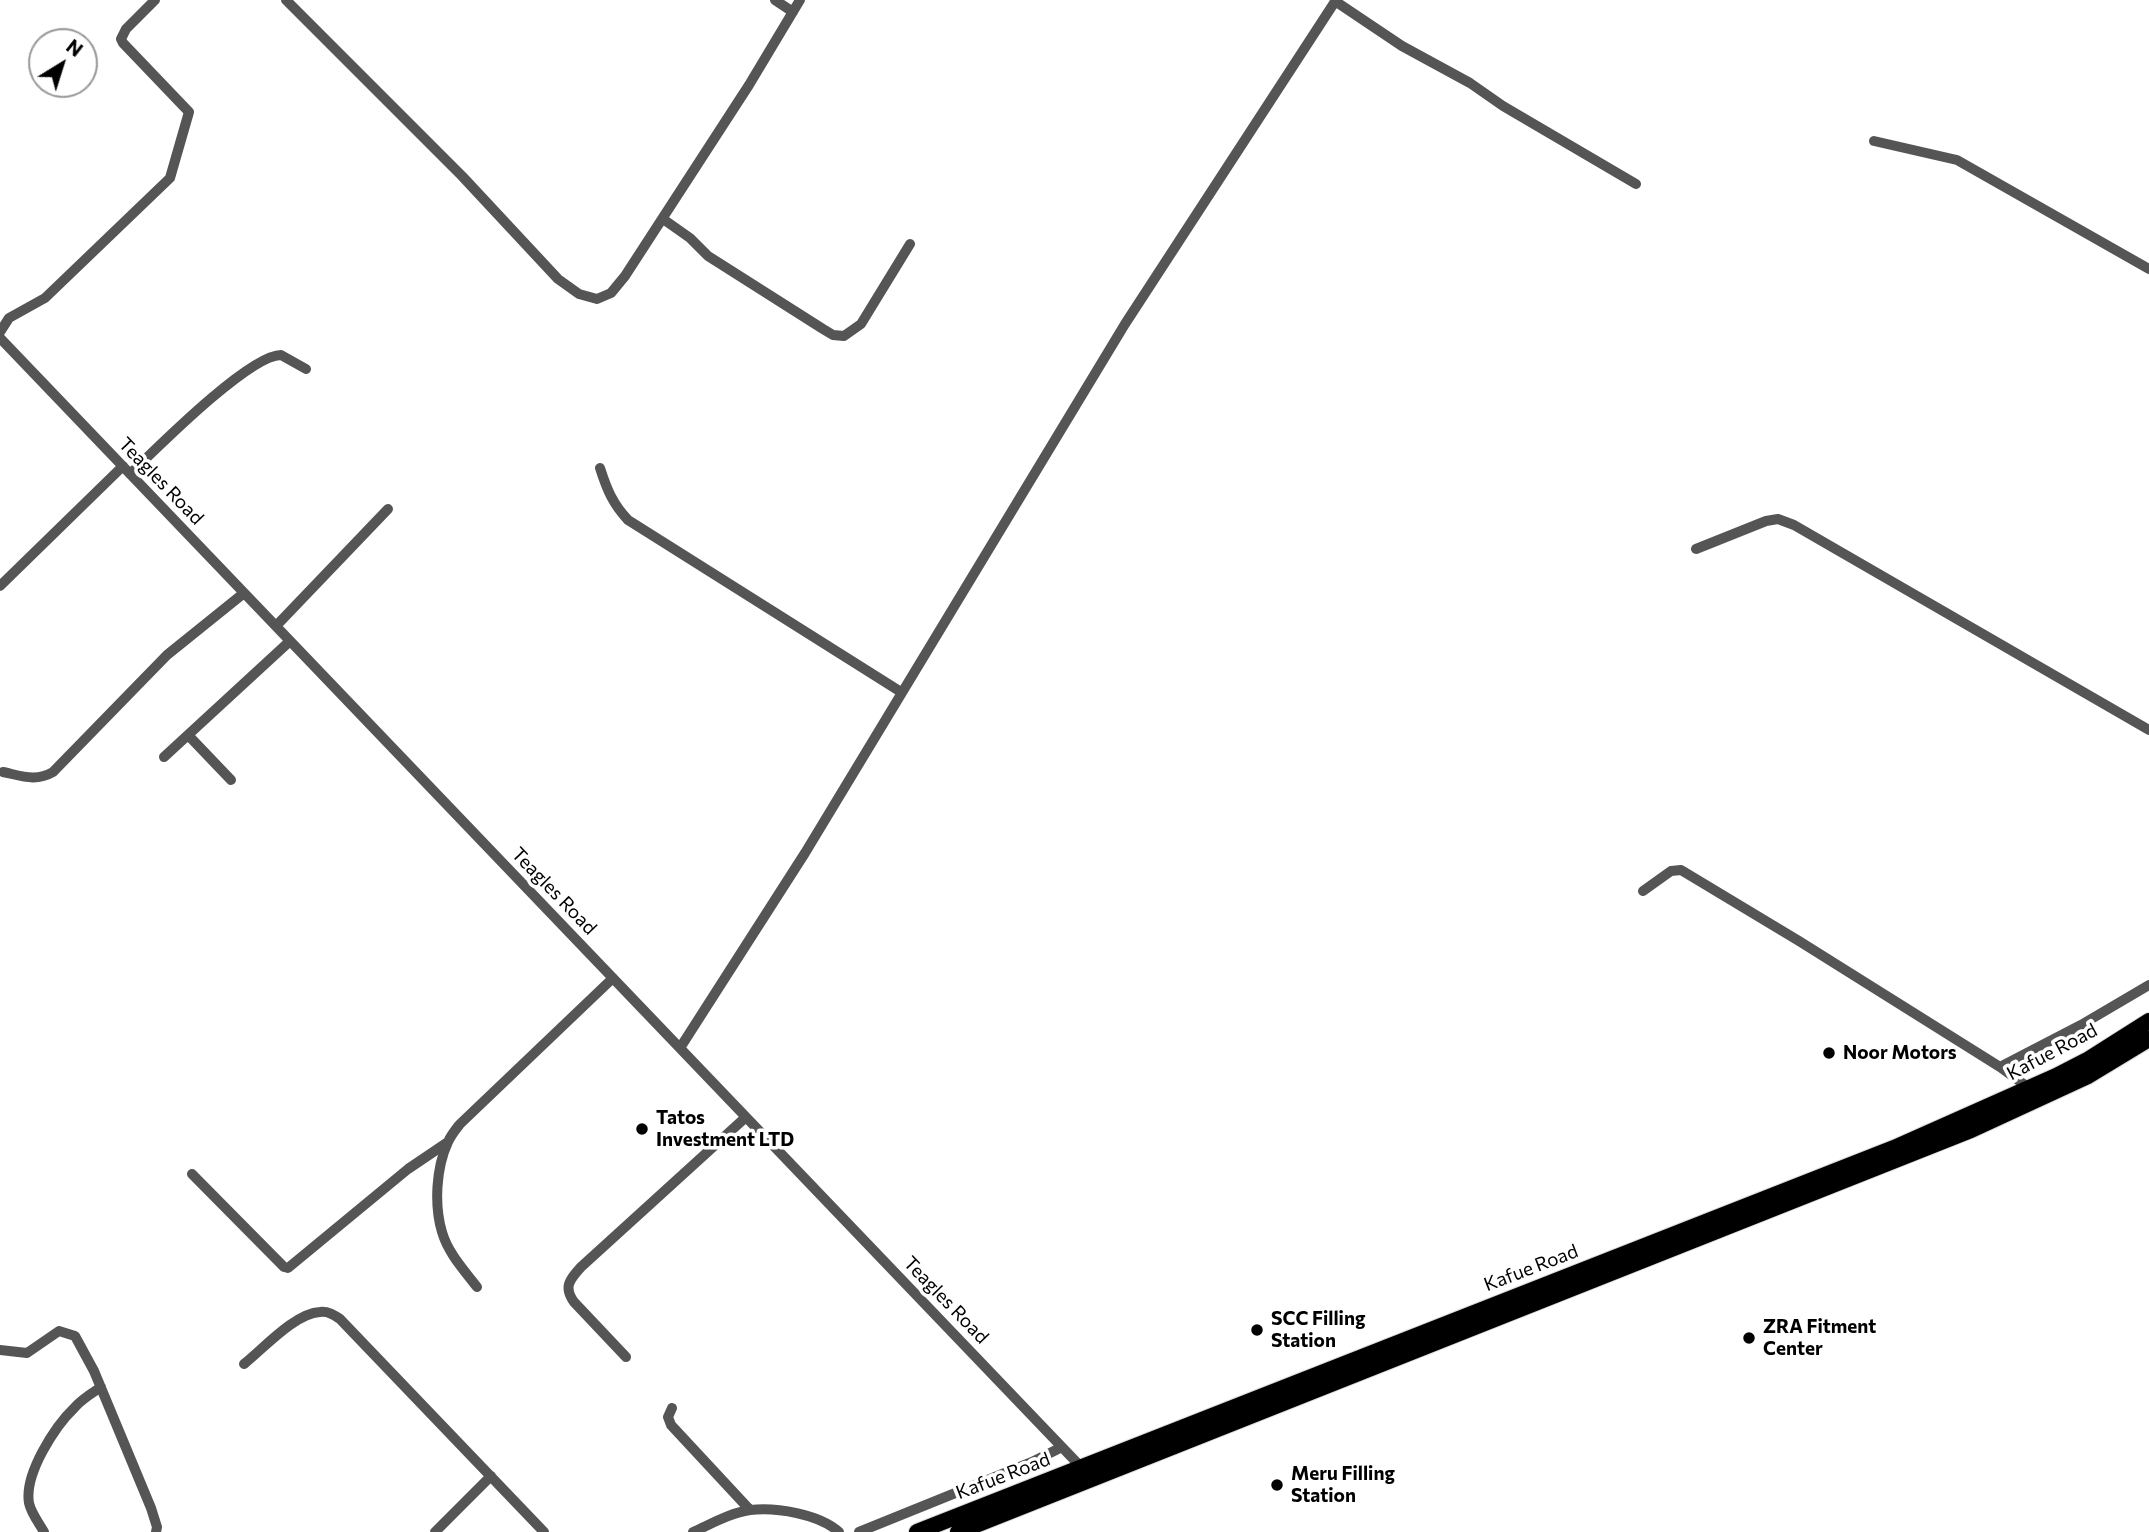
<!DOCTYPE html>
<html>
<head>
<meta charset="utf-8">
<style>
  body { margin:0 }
  #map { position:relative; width:2149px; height:1532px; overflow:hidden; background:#fff; font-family:Commissioner,sans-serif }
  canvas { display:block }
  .north { position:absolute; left:28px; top:28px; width:70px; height:70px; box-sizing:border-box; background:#fff; border:2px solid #999; border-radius:50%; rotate:38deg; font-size:19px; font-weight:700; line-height:28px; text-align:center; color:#000 }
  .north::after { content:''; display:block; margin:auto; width:24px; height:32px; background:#000; clip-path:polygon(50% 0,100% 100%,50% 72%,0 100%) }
</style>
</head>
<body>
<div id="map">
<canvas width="2149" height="1532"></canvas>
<div class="north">N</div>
</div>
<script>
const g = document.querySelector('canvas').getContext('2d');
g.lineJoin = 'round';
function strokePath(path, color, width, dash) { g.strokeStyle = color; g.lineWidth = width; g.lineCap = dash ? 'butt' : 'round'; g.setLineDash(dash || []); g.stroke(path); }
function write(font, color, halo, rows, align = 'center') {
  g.font = font + ' Commissioner,sans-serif'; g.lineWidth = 7; g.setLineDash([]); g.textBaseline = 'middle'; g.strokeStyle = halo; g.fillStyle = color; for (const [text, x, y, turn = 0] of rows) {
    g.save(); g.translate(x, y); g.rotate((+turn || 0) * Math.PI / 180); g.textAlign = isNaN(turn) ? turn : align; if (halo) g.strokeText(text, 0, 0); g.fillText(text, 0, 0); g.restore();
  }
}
const primary = new Path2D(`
  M 917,1532 L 1894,1148 L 2056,1076 L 2089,1059 L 2149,1021
  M 958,1532 L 1971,1130 L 2088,1076 L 2149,1039`);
strokePath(primary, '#dbdbdb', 18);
strokePath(new Path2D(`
  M 286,0 L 462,176 L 558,279 L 579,294 L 597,299 L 611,293 L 625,276 L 749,85 L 800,0
  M 775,0 L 793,12
  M 1335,1 L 1402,46 L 1470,83 L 1503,106 L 1636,184
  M 1874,141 L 1957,160 L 2149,269
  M 663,219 L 690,238 L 708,256 L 823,329 L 833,335 L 844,336 L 861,324 L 910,244
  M 0,332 L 9,318 L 45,298 L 170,178 L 189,112 L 123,43 L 121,39 L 126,29 L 155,0
  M 0,338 L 1082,1468
  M 600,468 C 607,490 613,504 628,520 L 901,692
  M 130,474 C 156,449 249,355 281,355 L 306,369
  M 1696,549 L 1766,521 L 1778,519 L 1794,525 L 2149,730
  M 0,586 L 123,466
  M 276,626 L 388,509
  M 188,735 L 231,780
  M 164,757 L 290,641
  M 3,772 C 22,776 36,782 53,772 L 167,655 L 244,593
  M 1643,891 L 1671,871 L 1681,870 L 1799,941 L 2000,1067 L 2029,1088
  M 680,1048 L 805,853 L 1125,324 L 1336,0
  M 2000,1067 L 2081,1025 L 2149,985
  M 192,1174 L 284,1267 L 288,1268 L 408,1169 L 448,1142
  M 477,1287 C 464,1270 448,1253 442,1232 C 434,1205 436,1168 448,1142 C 451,1135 456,1129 460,1124 L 613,978
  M 0,1350 L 27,1353 L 59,1331 L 75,1336 L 94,1371 L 151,1508 L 157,1527 L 156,1532
  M 626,1357 L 574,1302 C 563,1287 570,1279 581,1267 L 746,1117
  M 244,1364 C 263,1349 295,1313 320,1312 C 328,1311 334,1315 340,1319 L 544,1532
  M 672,1408 L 668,1417 L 671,1425 L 750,1510
  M 44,1532 C 39,1523 31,1513 29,1503 C 24,1474 55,1426 75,1407 C 82,1399 92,1393 101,1387
  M 435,1532 L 491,1476
  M 693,1532 C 711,1524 730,1513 750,1510 C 776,1507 819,1514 839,1532
  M 859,1532 L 1032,1462 L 1062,1447`), '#555', 10);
strokePath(primary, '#000', 16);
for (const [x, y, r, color] of [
  [1829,1053,7,"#000"],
  [642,1129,7,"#000"],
  [1257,1330,7,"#000"],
  [1749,1338,7,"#000"],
  [1277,1485,7,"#000"]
]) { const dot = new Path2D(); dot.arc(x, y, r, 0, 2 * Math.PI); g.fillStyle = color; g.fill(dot); strokePath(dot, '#fff', 2.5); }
write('19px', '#000', '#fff', [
  ["Teagles Road",161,481,46],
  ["Teagles Road",554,891,46],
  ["Kafue Road",2052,1052,-28],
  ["Kafue Road",1531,1268,-21],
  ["Teagles Road",946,1300,46],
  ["Kafue Road",1003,1476,-21]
]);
write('bold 19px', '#000', '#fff', [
  ["Noor Motors",1843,1053],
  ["Tatos",656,1118],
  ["Investment LTD",656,1140],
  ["SCC Filling",1271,1319],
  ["Station",1271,1341],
  ["ZRA Fitment",1763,1327],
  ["Center",1763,1349],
  ["Meru Filling",1291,1474],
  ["Station",1291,1496]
], 'left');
</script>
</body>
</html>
